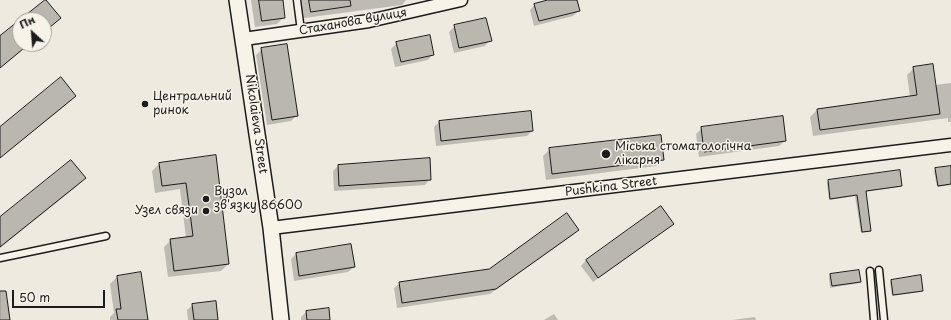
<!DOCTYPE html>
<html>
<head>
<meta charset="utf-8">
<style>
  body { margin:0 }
  #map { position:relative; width:951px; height:320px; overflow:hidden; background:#eeeae0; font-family:"Playpen Sans",sans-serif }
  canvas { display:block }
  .north { position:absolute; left:12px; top:12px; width:40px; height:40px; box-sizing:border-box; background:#f7f3e8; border:1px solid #9f9d96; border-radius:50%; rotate:334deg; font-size:11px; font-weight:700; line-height:16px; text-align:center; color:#1c1c1c }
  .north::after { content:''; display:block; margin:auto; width:14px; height:18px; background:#1c1c1c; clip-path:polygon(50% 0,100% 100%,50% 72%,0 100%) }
  .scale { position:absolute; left:12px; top:290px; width:93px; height:18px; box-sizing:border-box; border:2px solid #1c1c1c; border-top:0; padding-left:5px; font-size:12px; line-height:14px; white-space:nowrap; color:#1c1c1c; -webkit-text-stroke:3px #f7f3e8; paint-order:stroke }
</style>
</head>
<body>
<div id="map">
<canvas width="951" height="320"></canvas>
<div class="north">Пн</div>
<div class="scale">50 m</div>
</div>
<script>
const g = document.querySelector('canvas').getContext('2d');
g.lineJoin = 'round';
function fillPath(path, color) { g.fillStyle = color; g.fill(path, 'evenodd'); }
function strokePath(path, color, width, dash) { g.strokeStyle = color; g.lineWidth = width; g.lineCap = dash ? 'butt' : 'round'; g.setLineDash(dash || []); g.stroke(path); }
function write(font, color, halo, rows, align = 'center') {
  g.font = font + ' "Playpen Sans",sans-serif'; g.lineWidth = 3; g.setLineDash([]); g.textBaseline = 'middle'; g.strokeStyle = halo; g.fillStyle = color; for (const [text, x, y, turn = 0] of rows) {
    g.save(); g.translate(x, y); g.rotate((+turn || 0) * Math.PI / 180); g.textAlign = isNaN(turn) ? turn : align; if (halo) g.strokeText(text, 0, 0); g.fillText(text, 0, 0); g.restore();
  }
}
fillPath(new Path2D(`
  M 251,0 L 282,0 L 284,17 L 277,24 L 255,27 Z
  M 302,0 L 406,0 L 402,5 L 304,18 Z
  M 552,0 L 576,0 L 579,10 L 573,16 L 534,26 L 530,10 L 535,4 Z
  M 20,21 L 20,44 L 30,44 L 0,68 L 0,38 Z
  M 455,26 L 490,40 L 485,46 L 454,53 L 449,32 Z
  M 397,43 L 433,54 L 428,60 L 395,67 L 391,49 Z
  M 262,49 L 296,116 L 291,121 L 267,125 L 256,55 Z
  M 914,68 L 935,85 L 951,83 L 951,122 L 948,122 L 948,118 L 813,136 L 810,117 L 817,110 L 910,97 L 907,75 Z
  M 75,96 L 66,105 L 0,158 L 0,128 Z
  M 440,121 L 532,131 L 527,136 L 436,146 L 434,127 Z
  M 702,128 L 785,141 L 779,146 L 699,157 L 696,134 Z
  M 550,149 L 663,159 L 656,166 L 546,180 L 543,156 Z
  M 215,157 L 228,264 L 221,271 L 168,277 L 164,247 L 171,240 L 186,238 L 180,189 L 155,193 L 152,171 L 159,164 Z
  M 338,166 L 430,179 L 425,185 L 334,191 L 333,171 Z
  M 951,167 L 951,185 L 937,187 L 934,171 L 936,169 Z
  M 85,178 L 76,187 L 0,248 L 0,218 Z
  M 828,181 L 901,186 L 899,187 L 865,192 L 870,231 L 869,232 L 861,233 L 855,196 L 829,200 L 827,183 Z
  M 672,224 L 667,229 L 593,282 L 581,266 L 586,260 Z
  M 578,230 L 573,235 L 490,294 L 397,308 L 394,288 L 400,283 L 489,270 Z
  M 296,254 L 354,267 L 348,272 L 294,281 L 291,259 Z
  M 859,271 L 860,282 L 859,283 L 830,288 L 829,277 L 830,275 Z
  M 140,274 L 147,320 L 110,320 L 110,317 L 114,313 L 110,284 L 117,277 Z
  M 891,281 L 922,290 L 920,292 L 892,296 L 890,282 Z
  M 193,305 L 217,320 L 188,320 L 187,310 Z
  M 306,312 L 329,320 L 301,320 L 301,317 Z
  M 554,314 L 558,320 L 544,320 Z
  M 755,317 L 756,320 L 732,320 Z`), '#0003');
const building = new Path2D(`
  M 45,0 L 46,0 L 61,18 L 44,32 L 44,20 L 20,20 Z
  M 259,0 L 283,0 L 285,18 L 262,21 Z
  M 309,0 L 350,0 L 351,6 L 311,12 Z
  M 548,0 L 577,0 L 580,11 L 539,21 L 534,4 Z
  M 486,18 L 492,41 L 459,48 L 454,25 Z
  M 20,20 L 20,44 L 29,44 L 0,68 L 0,36 Z
  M 430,35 L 434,55 L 401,62 L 396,42 Z
  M 287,44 L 298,116 L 272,120 L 261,48 Z
  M 933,64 L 940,114 L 820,130 L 817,109 L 917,95 L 913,67 Z
  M 61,77 L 76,96 L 0,158 L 0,127 Z
  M 531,111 L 533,131 L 441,141 L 439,121 Z
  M 783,116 L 786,141 L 704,152 L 701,127 Z
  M 661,135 L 664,160 L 552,174 L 549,148 Z
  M 216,155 L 229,264 L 174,271 L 170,239 L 193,236 L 186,183 L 162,186 L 159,163 Z
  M 430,158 L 431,180 L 339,186 L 338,165 Z
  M 71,160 L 86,178 L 0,247 L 0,217 Z
  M 951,166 L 951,184 L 938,186 L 935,168 Z
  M 900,170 L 902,186 L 866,191 L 871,231 L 862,232 L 857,195 L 830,199 L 828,180 Z
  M 661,206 L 674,224 L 598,278 L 586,260 Z
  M 567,213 L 579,230 L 496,289 L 402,303 L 399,282 L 489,269 Z
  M 351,244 L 355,267 L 299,276 L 296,253 Z
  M 859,270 L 861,282 L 832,286 L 830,274 Z
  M 141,272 L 148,320 L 118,320 L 116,309 L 121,309 L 117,276 Z
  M 921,275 L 923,291 L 893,295 L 891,280 Z
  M 0,291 L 6,291 L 10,320 L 0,320 Z
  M 216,301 L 218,320 L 194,320 L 192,304 Z
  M 329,308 L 330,320 L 307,320 L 306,311 Z`);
fillPath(building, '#bab7af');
strokePath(building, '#1c1c1c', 1);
const service = new Path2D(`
  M 297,0 L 301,31
  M 0,258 L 106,236
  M 879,270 L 884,320
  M 870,271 L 874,320`);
const minor = new Path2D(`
  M 244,39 L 369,21 L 461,0
  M 271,228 L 951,145`);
const tertiary = new Path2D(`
  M 237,0 L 271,228 L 281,320`);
strokePath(service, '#1c1c1c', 9);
strokePath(minor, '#1c1c1c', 15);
strokePath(tertiary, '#1c1c1c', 18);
strokePath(service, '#f7f3e8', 6);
strokePath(minor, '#f7f3e8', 12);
strokePath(tertiary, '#f7f3e8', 15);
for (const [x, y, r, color] of [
  [145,104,4,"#1c1c1c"],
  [606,154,5,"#1c1c1c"],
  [206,199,4,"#1c1c1c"],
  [206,211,4,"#1c1c1c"]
]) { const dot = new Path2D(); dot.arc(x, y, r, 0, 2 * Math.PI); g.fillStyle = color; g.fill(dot); strokePath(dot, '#f7f3e8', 1.5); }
write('12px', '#1c1c1c', '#f7f3e8', [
  ["Стаханова вулиця",353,22,-10],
  ["Nikolaieva Street",256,124,82],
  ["Pushkina Street",611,187,-7]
]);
write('12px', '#1c1c1c', '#f7f3e8', [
  ["Центральний",153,97],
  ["ринок",153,111],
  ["Міська стоматологічна",615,147],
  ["лікарня",615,161],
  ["Вузол",214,192],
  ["зв'язку 86600",214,206],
  ["Узел связи",198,211,"right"]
], 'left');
</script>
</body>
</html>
